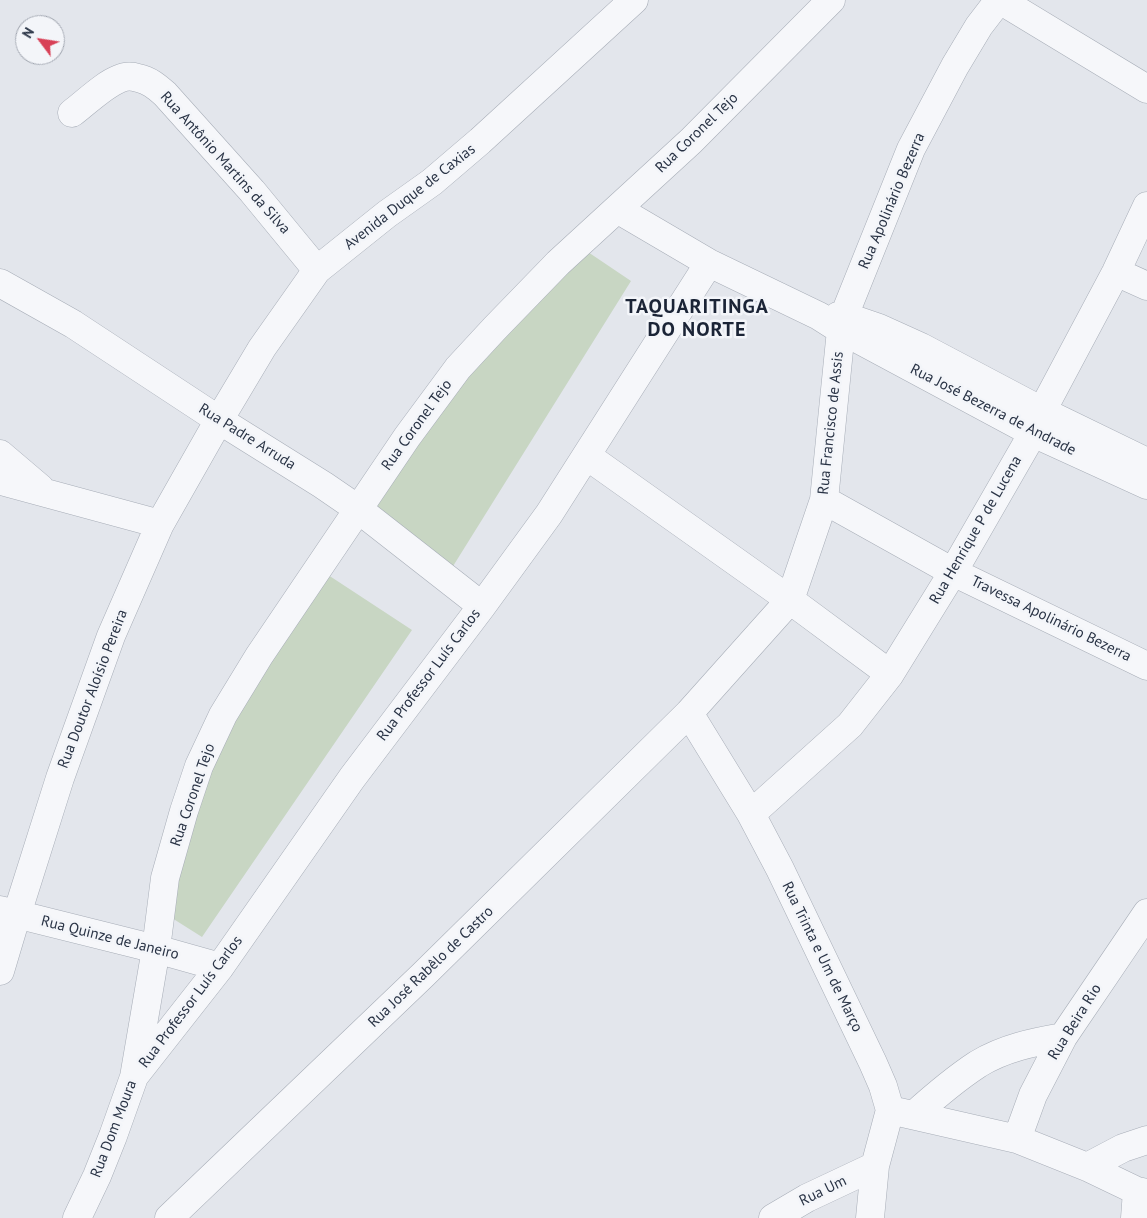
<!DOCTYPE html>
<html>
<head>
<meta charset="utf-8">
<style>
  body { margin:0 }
  #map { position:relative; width:1147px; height:1218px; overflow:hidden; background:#e3e6ec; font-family:"PT Sans",sans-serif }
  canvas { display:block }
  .north { position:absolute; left:15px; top:15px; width:50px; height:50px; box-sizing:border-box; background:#f3f5f9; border:1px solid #a2a7b1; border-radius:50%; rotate:301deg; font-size:14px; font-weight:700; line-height:20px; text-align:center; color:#293345 }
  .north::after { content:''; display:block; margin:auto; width:18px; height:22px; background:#d84057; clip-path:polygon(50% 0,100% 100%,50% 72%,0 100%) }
</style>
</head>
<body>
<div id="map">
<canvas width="1147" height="1218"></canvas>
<div class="north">N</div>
</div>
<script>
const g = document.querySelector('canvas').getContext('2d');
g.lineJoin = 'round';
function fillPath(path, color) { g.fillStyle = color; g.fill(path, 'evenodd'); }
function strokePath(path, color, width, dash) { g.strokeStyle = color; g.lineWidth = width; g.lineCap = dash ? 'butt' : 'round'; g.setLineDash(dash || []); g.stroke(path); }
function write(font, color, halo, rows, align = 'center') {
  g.font = font + ' "PT Sans",sans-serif'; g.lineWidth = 5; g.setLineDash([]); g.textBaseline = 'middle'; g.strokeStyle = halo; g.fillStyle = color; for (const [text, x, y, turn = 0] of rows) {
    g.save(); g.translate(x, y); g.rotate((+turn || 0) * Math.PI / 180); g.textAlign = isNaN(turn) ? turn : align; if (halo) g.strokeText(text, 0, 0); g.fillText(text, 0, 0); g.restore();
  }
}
fillPath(new Path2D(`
  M 585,250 L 631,281 L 445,579 L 347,521 L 451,389 Z
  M 319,569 L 412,630 L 202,937 L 164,913 L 214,757 Z`), '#c8d6c3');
const minor = new Path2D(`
  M 1000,0 L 1147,89
  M 72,113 C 84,104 105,84 119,79 C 125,76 132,76 138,78 C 149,80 157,87 165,94 L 252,191 L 317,270
  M 617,209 L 709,263 L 819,316 L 841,330 L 1033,433 L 1147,485
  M 1116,272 L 1147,286
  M 0,283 L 73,324 L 219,420 L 323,485 L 358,509 L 482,606
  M 838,316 L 844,316 L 879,328 L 921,347 L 1042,411 L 1147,462
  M 0,454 L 40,488
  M 587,456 L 790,600 L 890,674
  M 0,479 L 5,482 L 160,524
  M 824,500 L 953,572 L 1147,666
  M 689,713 L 751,814 L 780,869 L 873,1063 L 883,1086 L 890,1110 L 875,1166 L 870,1218
  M 751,814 L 850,725 L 890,674 L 953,572 L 1033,433 L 1042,411 L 1116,272 L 1147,206
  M 0,910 L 156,949 L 220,967
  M 0,971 L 17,914 L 60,778 L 111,636 L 160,524 L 219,420 L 262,348 L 317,270 L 387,214 L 432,182 L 480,141 L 634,0
  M 136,1074 L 220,967 L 352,778 L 482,606 L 549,514 L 709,263
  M 890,1110 L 1017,1139 L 1087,1167 L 1137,1191 L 1147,1193
  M 914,1115 C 934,1097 955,1079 978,1064 C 1004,1048 1034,1042 1063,1037
  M 1017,1139 L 1033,1095 L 1063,1037 L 1147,913
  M 1087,1167 L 1123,1148 L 1147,1140
  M 77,1218 L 97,1176 L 113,1136 L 134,1077 L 156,949 L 165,878 L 184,811 L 199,766 L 223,715 L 259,656 L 407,437 L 458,368 L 495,328 L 558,263 L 691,141 L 831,0
  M 169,1218 L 423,975 L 689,713 L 790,600 L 824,500 L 841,330 L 844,316 L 911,149 L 955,66 L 979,26 L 999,0
  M 773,1218 L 807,1198 L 875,1166
  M 1135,1218 L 1137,1191`);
strokePath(minor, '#a7adb7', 29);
strokePath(minor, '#f6f7fa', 28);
write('15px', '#293345', '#f3f5f9', [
  ["Rua Coronel Tejo",697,133,-44],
  ["Rua Antônio Martins da Silva",225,163,48],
  ["Avenida Duque de Caxias",410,197,-38],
  ["Rua Apolinário Bezerra",892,201,-67],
  ["Rua José Bezerra de Andrade",993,410,27],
  ["Rua Francisco de Assis",831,423,-84],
  ["Rua Coronel Tejo",417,425,-54],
  ["Rua Padre Arruda",247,437,32],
  ["Rua Henrique P de Lucena",976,530,-60],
  ["Travessa Apolinário Bezerra",1051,619,26],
  ["Rua Professor Luís Carlos",429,675,-53],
  ["Rua Doutor Aloísio Pereira",93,689,-69],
  ["Rua Coronel Tejo",193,795,-71],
  ["Rua Quinze de Janeiro",110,938,14],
  ["Rua Trinta e Um de Março",822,957,64],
  ["Rua José Rabêlo de Castro",431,967,-44],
  ["Rua Professor Luís Carlos",191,1002,-53],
  ["Rua Beira Rio",1075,1022,-58],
  ["Rua Dom Moura",114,1129,-69],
  ["Rua Um",823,1191,-26]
]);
g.letterSpacing = '1px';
write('bold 20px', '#1b2436', '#f3f5f9', [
  ["TAQUARITINGA",697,307],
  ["DO NORTE",697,330]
]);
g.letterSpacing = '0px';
</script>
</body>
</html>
